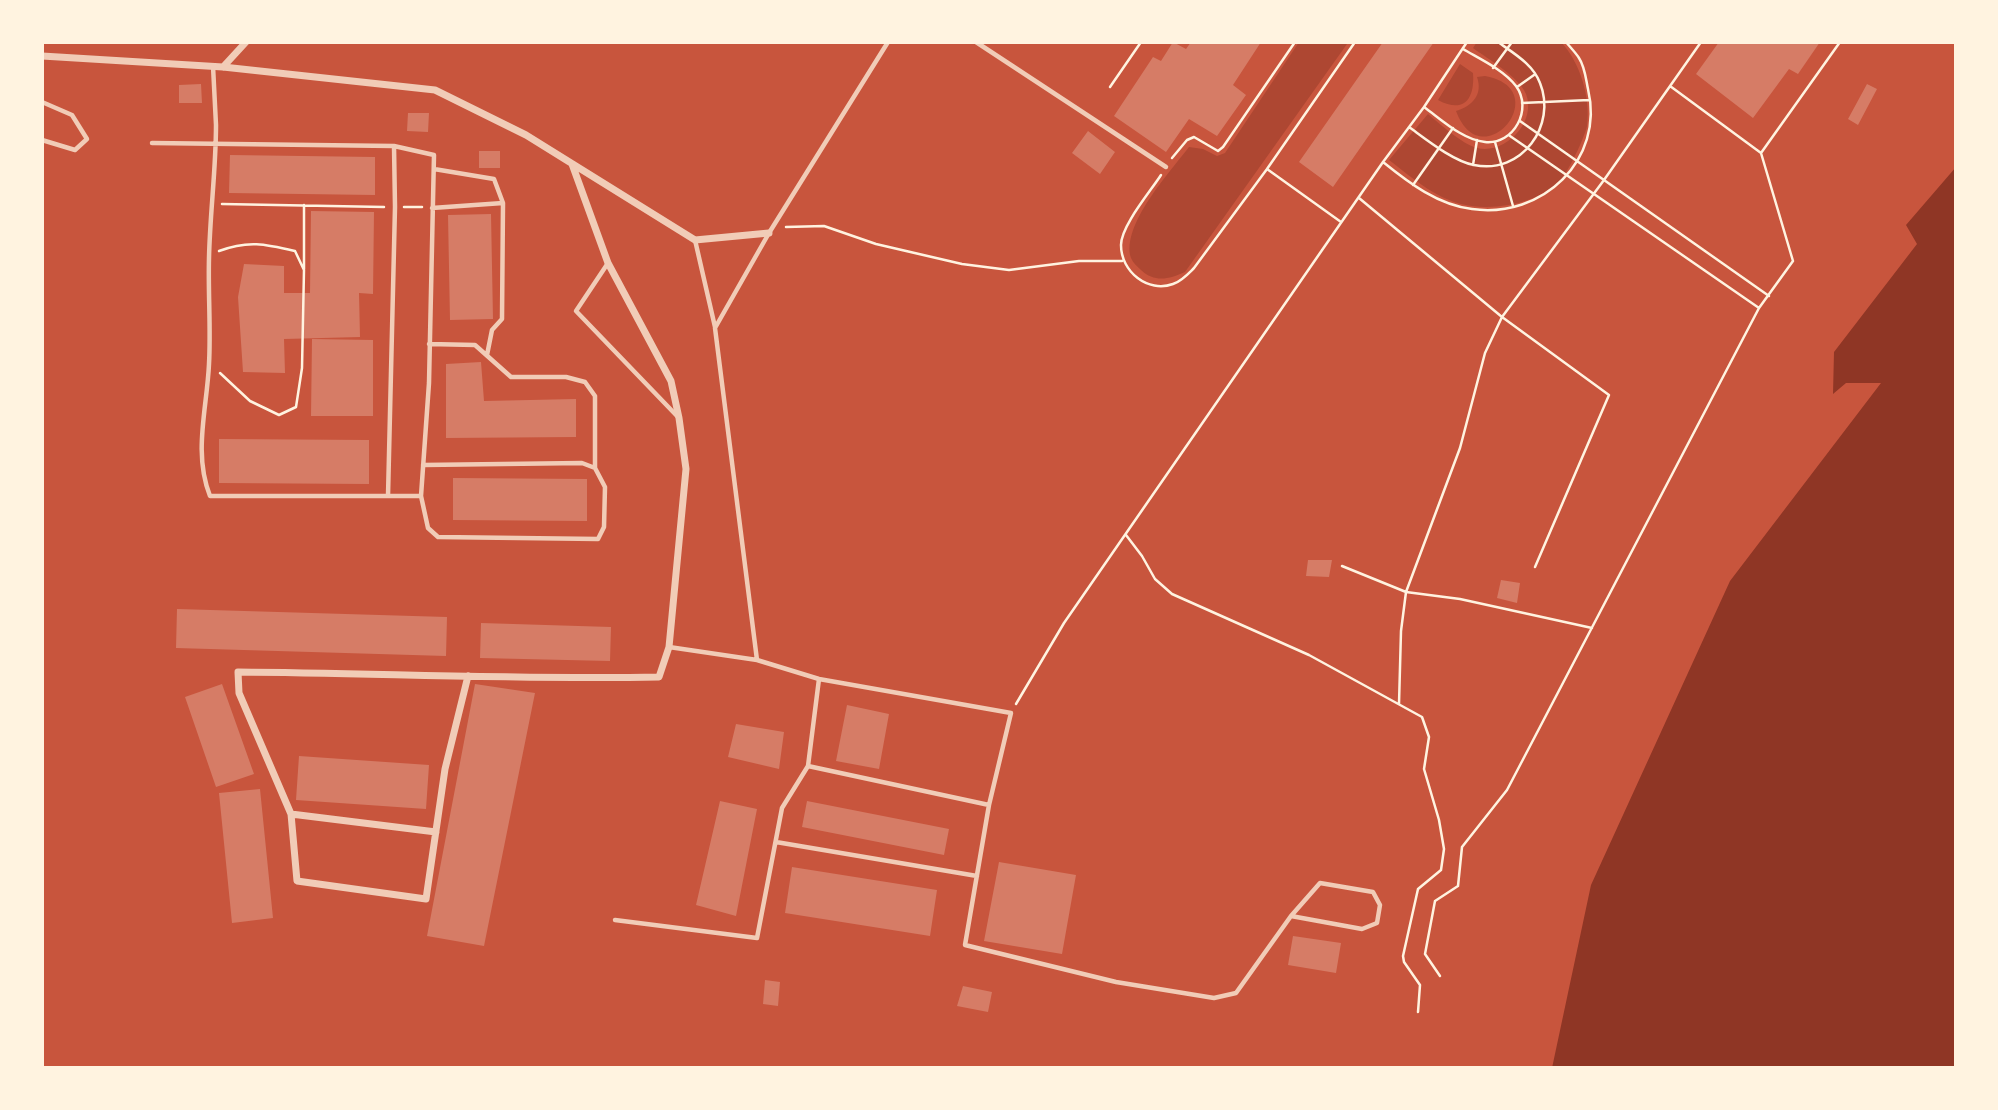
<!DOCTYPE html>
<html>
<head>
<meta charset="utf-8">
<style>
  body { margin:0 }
  #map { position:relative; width:1998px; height:1110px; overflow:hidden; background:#c8553d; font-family:"Open Sans",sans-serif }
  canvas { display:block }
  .frame { position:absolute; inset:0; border:44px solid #fff3e0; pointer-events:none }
</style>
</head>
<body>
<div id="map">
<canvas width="1998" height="1110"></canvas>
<div class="frame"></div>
</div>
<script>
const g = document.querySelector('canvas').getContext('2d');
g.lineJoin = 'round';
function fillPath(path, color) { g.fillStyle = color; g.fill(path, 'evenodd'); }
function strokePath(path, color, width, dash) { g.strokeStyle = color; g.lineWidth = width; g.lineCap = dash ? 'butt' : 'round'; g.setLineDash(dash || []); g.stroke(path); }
fillPath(new Path2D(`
  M 1299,42 L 1342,42 L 1347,44 L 1185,272 C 1169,279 1155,283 1141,270 C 1137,266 1133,263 1131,258 C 1121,225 1170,172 1189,147 L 1203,149 L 1217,156 L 1225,153 Z
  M 1477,42 L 1561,42 C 1580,62 1591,98 1587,126 C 1585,136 1571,166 1564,175 C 1546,201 1502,210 1472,206 C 1439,202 1414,179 1389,160 L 1428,114 C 1440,124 1462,144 1477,148 C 1505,155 1537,122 1526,94 C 1519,77 1488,59 1473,48 Z
  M 1460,64 L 1473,73 C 1475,99 1464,114 1438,100 Z
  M 1485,76 C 1557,89 1482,180 1456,111 C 1473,106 1483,94 1477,77 Z`), '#ae4732');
fillPath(new Path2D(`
  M 1956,167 L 1956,1068 L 1552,1068 L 1591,885 L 1730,581 L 1881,383 L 1846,383 L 1833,394 L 1834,352 L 1917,244 L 1906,225 Z`), '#8f3625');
fillPath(new Path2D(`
  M 1173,42 L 1186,49 L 1191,42 L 1261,42 L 1233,85 L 1246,95 L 1217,136 L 1189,119 L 1166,152 L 1114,116 L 1153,57 L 1161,61 Z
  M 1383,42 L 1434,42 L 1333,187 L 1299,162 Z
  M 1719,42 L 1820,42 L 1798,74 L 1789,69 L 1753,118 L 1696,74 Z
  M 201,84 L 202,103 L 179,103 L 179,85 Z
  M 1867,84 L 1877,89 L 1858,125 L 1848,119 Z
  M 408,113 L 429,113 L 428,132 L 407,131 Z
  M 1088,131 L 1115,152 L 1100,174 L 1072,153 Z
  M 479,151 L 500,151 L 500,168 L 479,168 Z
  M 230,155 L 375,157 L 375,195 L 229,193 Z
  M 311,211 L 374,212 L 373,294 L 359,293 L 360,337 L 284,339 L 285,373 L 243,372 L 238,297 L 244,264 L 284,266 L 284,293 L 310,293 Z
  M 491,214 L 493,319 L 450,320 L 448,215 Z
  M 312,339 L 373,340 L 373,416 L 311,416 Z
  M 481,362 L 484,401 L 576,399 L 576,437 L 446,438 L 446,364 Z
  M 219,439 L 369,440 L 369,484 L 219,483 Z
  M 453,478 L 587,479 L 587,521 L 453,520 Z
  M 1308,560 L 1332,560 L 1329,577 L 1306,576 Z
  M 1501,580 L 1520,583 L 1517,603 L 1497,598 Z
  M 177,609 L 447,617 L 446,656 L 176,648 Z
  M 481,623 L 611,627 L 610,661 L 480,658 Z
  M 222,684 L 254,774 L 216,787 L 185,697 Z
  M 475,684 L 535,693 L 484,946 L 427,936 Z
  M 847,705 L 889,714 L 879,769 L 836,761 Z
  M 736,724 L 784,732 L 779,769 L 728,757 Z
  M 299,756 L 429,765 L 426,809 L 296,800 Z
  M 260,789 L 273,918 L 232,923 L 219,793 Z
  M 720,801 L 757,809 L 736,916 L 696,905 Z
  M 807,801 L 949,829 L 944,855 L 802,827 Z
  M 999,862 L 1076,875 L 1062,954 L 984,941 Z
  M 792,867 L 937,890 L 930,936 L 785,913 Z
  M 1293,936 L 1341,943 L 1336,973 L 1288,965 Z
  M 765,980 L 780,982 L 778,1006 L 763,1004 Z
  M 963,986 L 992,992 L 988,1012 L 957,1006 Z`), '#d67c66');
strokePath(new Path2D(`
  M 1493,68 L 1512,42
  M 1110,87 L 1141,42
  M 1517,87 L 1534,75
  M 1522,103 L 1589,100
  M 1424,107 C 1442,120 1463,140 1485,142 C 1514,145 1533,109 1516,86 C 1504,70 1480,59 1463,49
  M 1520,121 L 1769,296
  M 1409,127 C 1427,140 1453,161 1474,165 C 1522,175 1557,125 1540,83 C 1533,64 1513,53 1498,42
  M 1510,136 L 1759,308
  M 1495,142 L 1513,206
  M 1761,153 L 1840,42
  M 1172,158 L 1187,140 L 1194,137 L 1218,151 L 1223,147 L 1295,42
  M 1383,162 C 1409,183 1438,205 1472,209 C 1542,219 1605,160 1588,89 C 1586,80 1585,67 1579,58 C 1576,53 1570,47 1566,42
  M 1473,165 L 1477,140
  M 1267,169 L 1341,222
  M 1161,175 C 1150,192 1121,226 1121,245 C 1121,272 1148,293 1173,284 C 1182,281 1188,274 1194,268 L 1267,169 L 1355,42
  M 1413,185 L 1453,128
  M 1359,198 L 1502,317 L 1609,395 L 1535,567
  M 222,204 L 384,207
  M 404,207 L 422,207
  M 786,227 L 824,226 L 876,244 L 962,264 L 1009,270 L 1079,261 L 1122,261
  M 219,251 C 248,240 265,244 295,251 L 304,270 L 302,368 L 296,407 L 279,415 L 250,401 L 220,373
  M 304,269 L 304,205
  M 1126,535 L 1142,556 L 1155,579 L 1172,594 L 1309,655 L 1422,717 L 1429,737 L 1424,769 L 1439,820 L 1444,849 L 1441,870 L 1418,889 L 1403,956 L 1404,962 L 1420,985 L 1418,1012
  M 1342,566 L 1406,592 L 1460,599 L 1592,628
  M 1016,704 L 1064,623 L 1383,162 L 1424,107 L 1467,42
  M 1399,704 L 1401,631 L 1406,592 L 1460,448 L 1485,353 L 1502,317 L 1604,180 L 1701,42
  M 1440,976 L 1425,954 L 1435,901 L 1458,886 L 1462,847 L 1507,790 L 1759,308 L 1793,261 L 1761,153 L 1670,86`), '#fff3e0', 2.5);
strokePath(new Path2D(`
  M 888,42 L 769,233 L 715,328 L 757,660 L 819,679 L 1011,713 L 989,805 L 965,945 L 1116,982 L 1214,998 L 1236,993 L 1291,916 L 1362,929 L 1377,923 L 1380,905 L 1373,892 L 1320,883 L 1291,916
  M 976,42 L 1166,167
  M 42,102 L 72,115 L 87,139 L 75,150 L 42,140
  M 152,143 L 394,146 L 434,155 L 429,383 L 421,496 L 210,496 C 193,453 207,409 209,364 C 211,329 208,293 209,258 C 210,213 216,169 216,125 C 215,105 214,85 213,66
  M 434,169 L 494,179 L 503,203 L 502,319 L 492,330 L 487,355
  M 432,208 L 503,203
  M 695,240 L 715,327
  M 608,263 L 576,311 L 678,417
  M 429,344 L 475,345 L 511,377 L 566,377 L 585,382 L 595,396 L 595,468
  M 388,496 L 395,207 L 394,146
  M 421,496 L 428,528 L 438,537 L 598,539 L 604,527 L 605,487 L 595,468 L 582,463 L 423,465
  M 669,647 L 757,660
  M 808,766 L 989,805
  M 776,842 L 977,876
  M 615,920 L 757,938 L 782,808 L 808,766 L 819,679`), '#f1ccb7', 4.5);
strokePath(new Path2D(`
  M 42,56 L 223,67 L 435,90 L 526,135 L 695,240 L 769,233
  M 223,67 L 246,42
  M 468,676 L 445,769 L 426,899 L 297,881 L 291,814 L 239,693 L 238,672 C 378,673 519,680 659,677 L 669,647 L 686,469 L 679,418 L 671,381 L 608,263 L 572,164
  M 291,814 L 436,832`), '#f1ccb7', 7);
</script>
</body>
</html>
